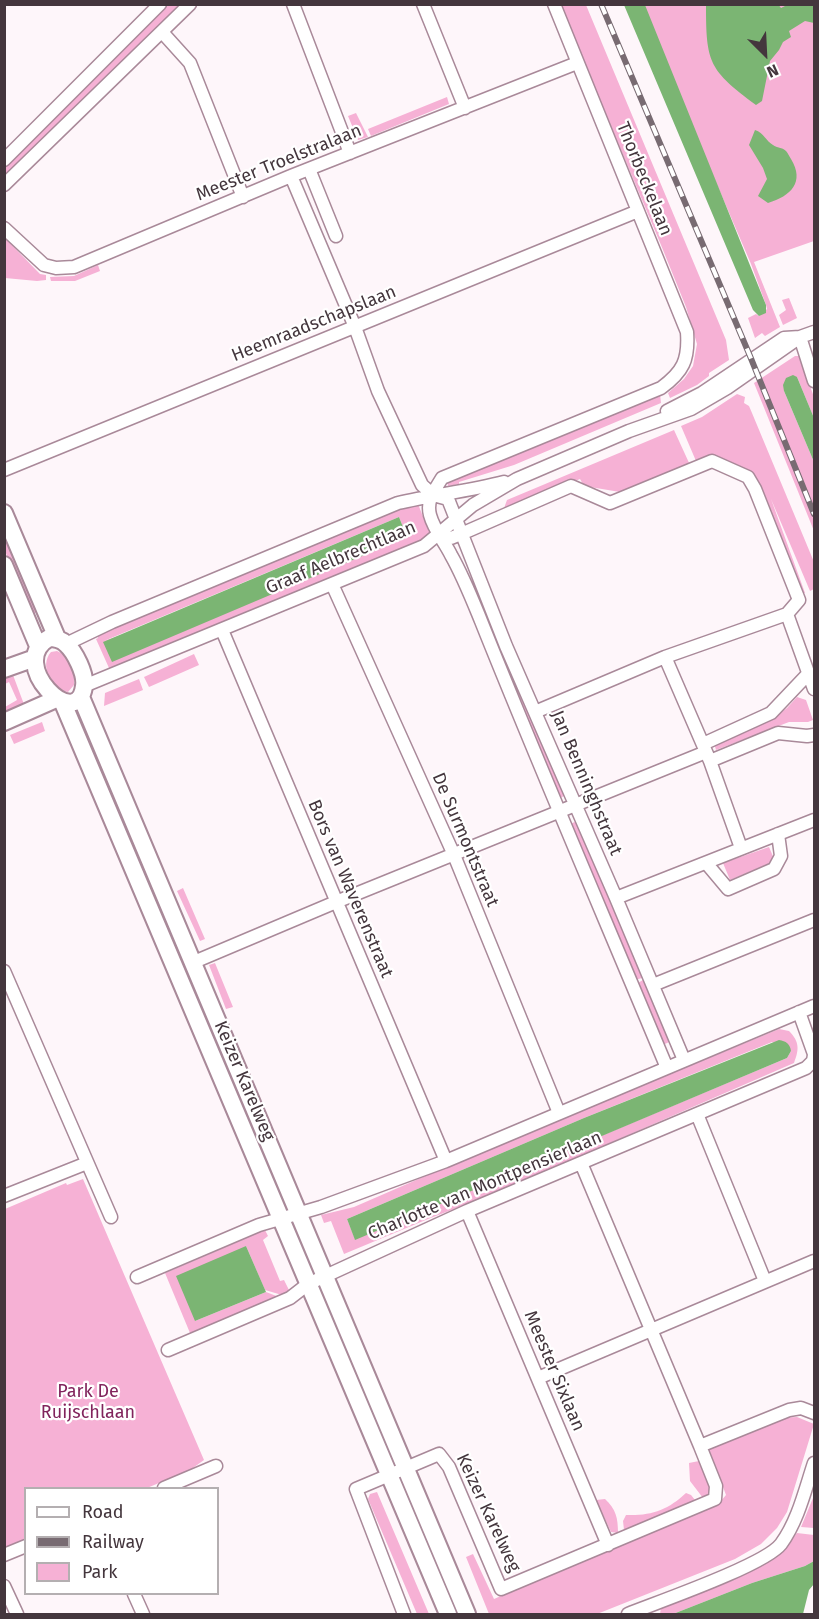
<!DOCTYPE html>
<html>
<head>
<meta charset="utf-8">
<style>
  body { margin:0 }
  #map { position:relative; width:819px; height:1619px; overflow:hidden; background:#fef6fa; font-family:"Fira Sans",sans-serif }
  canvas { display:block }
  .frame { position:absolute; inset:0; border:6px solid #44363d; pointer-events:none }
  .legend { position:absolute; left:24px; top:1487px; width:195px; height:108px; box-sizing:border-box; background:#fff; border:2px solid #b4afb1; margin:0; padding:8px 10px; list-style:none; font-size:18px; color:#44363d }
  .legend li { display:flex; align-items:center; gap:12px; height:30px }
  .legend b { width:30px; border:2px solid #b4afb1 }
  .north { position:absolute; left:735px; top:24px; width:60px; height:60px; -webkit-text-stroke:4px #fff; paint-order:stroke; rotate:156deg; font-size:16px; font-weight:700; line-height:24px; text-align:center; color:#44363d }
  .north::after { content:''; display:block; margin:auto; width:21px; height:27px; background:#44363d; clip-path:polygon(50% 0,100% 100%,50% 72%,0 100%) }
</style>
</head>
<body>
<div id="map">
<canvas width="819" height="1619"></canvas>
<div class="frame"></div>
<ul class="legend">
<li><b style="height:8px;background:#fff"></b>Road</li>
<li><b style="height:8px;background:#786b72"></b>Railway</li>
<li><b style="height:16px;background:#f6b1d5"></b>Park</li>
</ul>
<div class="north">N</div>
</div>
<script>
const g = document.querySelector('canvas').getContext('2d');
g.lineJoin = 'round';
function fillPath(path, color) { g.fillStyle = color; g.fill(path, 'evenodd'); }
function strokePath(path, color, width, dash) { g.strokeStyle = color; g.lineWidth = width; g.lineCap = dash ? 'butt' : 'round'; g.setLineDash(dash || []); g.stroke(path); }
function write(font, color, halo, rows, align = 'center') {
  g.font = font + ' "Fira Sans",sans-serif'; g.lineWidth = 4.5; g.setLineDash([]); g.textBaseline = 'middle'; g.strokeStyle = halo; g.fillStyle = color; for (const [text, x, y, turn = 0] of rows) {
    g.save(); g.translate(x, y); g.rotate((+turn || 0) * Math.PI / 180); g.textAlign = isNaN(turn) ? turn : align; if (halo) g.strokeText(text, 0, 0); g.fillText(text, 0, 0); g.restore();
  }
}
fillPath(new Path2D(`
  M 167,5 L 180,5 L 5,177 L 5,164 Z
  M 560,5 L 586,5 L 726,340 L 729,360 L 709,373 L 709,376 L 697,385 L 670,398 L 668,393 L 684,379 L 693,366 L 697,344 L 686,307 L 661,245 Z
  M 640,5 L 814,5 L 814,241 L 754,262 L 780,327 L 765,336 L 762,333 L 755,338 L 748,318 L 756,314 L 759,316 L 767,309 L 766,305 L 751,264 Z
  M 447,97 L 449,104 L 371,136 L 368,129 Z
  M 356,113 L 368,137 L 358,140 L 348,116 Z
  M 5,238 L 40,274 L 46,275 L 46,280 L 37,281 L 5,278 L 5,282 Z
  M 98,265 L 100,271 L 75,281 L 51,281 L 50,277 L 74,276 Z
  M 789,298 L 797,318 L 783,325 L 779,315 L 786,310 L 782,300 Z
  M 795,356 L 799,356 L 814,397 L 814,418 L 797,377 L 784,391 L 814,462 L 814,531 L 754,383 Z
  M 660,394 L 661,403 L 514,465 L 459,482 L 459,484 L 448,486 L 447,481 Z
  M 737,394 L 745,397 L 744,403 L 749,406 L 752,413 L 814,562 L 814,589 L 810,591 L 771,499 L 805,593 L 800,593 L 756,482 L 709,456 L 696,461 L 681,426 L 702,417 Z
  M 674,430 L 690,465 L 626,493 L 584,486 L 580,479 L 503,511 L 507,500 Z
  M 418,504 L 430,534 L 415,545 L 112,670 L 111,668 L 109,668 L 96,639 L 98,638 L 97,635 L 109,628 L 399,505 ZM 399,517 L 407,537 L 104,641 Z
  M 4,526 L 39,611 L 31,615 L 5,551 Z
  M 489,616 L 566,795 L 558,799 L 483,619 Z
  M 57,651 C 71,657 75,671 74,685 L 68,692 C 51,691 39,665 51,652 Z
  M 194,654 L 199,665 L 149,687 L 144,677 Z
  M 5,674 L 13,675 L 25,707 L 5,716 L 5,707 L 17,700 L 9,682 L 5,684 Z
  M 139,679 L 143,690 L 104,706 L 105,693 Z
  M 797,697 L 806,700 L 813,720 L 808,722 L 789,722 L 716,750 L 714,743 L 776,716 L 787,708 Z
  M 42,722 L 45,731 L 14,744 L 10,735 Z
  M 89,729 L 288,1199 L 279,1202 L 81,732 Z
  M 577,821 L 642,978 L 635,980 L 570,824 Z
  M 769,847 L 775,861 L 730,880 L 723,863 Z
  M 183,888 L 205,939 L 200,941 L 177,891 Z
  M 215,963 L 233,1007 L 226,1009 L 209,965 Z
  M 643,980 L 669,1042 L 663,1045 L 636,984 Z
  M 779,1029 L 789,1031 C 800,1042 799,1050 794,1063 L 488,1196 L 428,1219 L 344,1254 L 331,1221 L 324,1223 L 321,1215 L 354,1207 L 582,1108 L 648,1083 ZM 772,1042 L 791,1051 L 787,1058 L 355,1239 L 347,1219 L 584,1118 Z
  M 83,1179 L 204,1460 L 190,1470 L 147,1488 L 26,1488 L 25,1539 L 5,1548 L 5,1209 L 66,1183 L 67,1185 Z
  M 265,1230 L 268,1236 L 263,1240 L 280,1281 L 284,1280 L 290,1292 L 282,1295 L 265,1290 L 246,1246 L 195,1321 L 266,1292 L 279,1297 L 190,1333 L 165,1273 Z
  M 328,1297 L 395,1454 L 388,1458 L 320,1300 Z
  M 797,1417 L 814,1424 L 787,1512 L 777,1528 L 761,1544 L 735,1559 L 597,1614 L 489,1614 L 466,1557 L 473,1554 L 494,1599 L 720,1502 L 726,1495 L 708,1447 L 778,1418 Z
  M 699,1461 L 710,1489 L 709,1497 L 703,1498 L 690,1481 L 689,1463 Z
  M 377,1492 L 429,1614 L 417,1614 L 368,1499 L 370,1494 Z
  M 686,1493 L 691,1495 L 695,1500 L 624,1530 L 623,1521 L 626,1515 C 651,1516 668,1510 686,1493 Z
  M 813,1498 L 814,1528 L 801,1527 Z
  M 605,1499 C 616,1509 618,1518 618,1533 L 611,1532 L 596,1500 Z
  M 797,1533 L 814,1535 L 814,1561 L 805,1566 L 752,1583 L 673,1614 L 660,1614 L 661,1608 C 708,1589 766,1575 797,1533 Z`), '#f6b1d5');
fillPath(new Path2D(`
  M 778,4 L 781,8 L 787,5 L 814,5 L 814,23 L 805,21 L 789,31 L 791,37 L 783,42 L 779,50 L 770,61 L 762,101 L 756,105 C 709,70 706,63 706,5 Z
  M 624,5 L 645,5 L 766,305 L 766,313 L 759,316 L 753,310 Z
  M 755,130 C 764,133 766,141 773,145 C 777,148 782,147 786,151 C 788,153 789,156 791,159 C 805,182 791,196 768,203 L 758,196 L 767,179 L 763,168 L 749,145 Z
  M 793,375 L 797,377 L 814,418 L 814,462 L 784,391 L 783,385 L 786,378 Z
  M 399,517 L 407,537 L 112,662 L 103,642 Z
  M 779,1040 C 786,1041 790,1044 791,1051 L 787,1058 L 355,1240 L 347,1219 L 584,1118 Z
  M 246,1246 L 266,1292 L 195,1321 L 176,1276 Z
  M 814,1561 L 814,1584 L 809,1590 L 803,1614 L 673,1614 L 752,1583 L 805,1566 Z`), '#7bb573');
const street = new Path2D(`
  M 293,4 L 350,153
  M 423,4 L 465,108
  M 554,4 L 687,332 C 689,360 683,372 661,388 L 442,478 C 435,490 426,500 430,515 C 434,530 444,541 451,555 C 463,576 472,599 481,621 C 541,771 605,919 667,1068
  M 162,32 L 190,63 L 243,197
  M 4,160 L 160,4
  M 309,169 L 336,236
  M 291,176 L 355,327 L 378,391 L 422,485 L 433,495 L 448,499 L 506,646 L 616,898 L 684,1060
  M 4,185 L 190,4
  M 4,228 L 44,265 L 56,268 L 74,267 L 291,176 L 577,63
  M 800,337 L 814,381
  M 667,411 L 702,393 L 784,338 L 800,337 L 814,332
  M 4,470 L 638,211
  M 438,535 L 451,538 L 461,534 L 571,486 L 610,503 L 712,461 L 748,477 L 755,489 L 799,600 L 787,614
  M 332,584 L 454,855 L 559,1113
  M 787,614 L 814,689
  M 222,630 L 446,1161
  M 66,644 L 112,622 L 398,503 C 433,495 469,491 504,482
  M 665,657 L 710,761 L 741,848
  M 84,686 L 424,546 L 473,505 L 517,479 L 629,431 L 691,409 L 727,388 L 800,337
  M 535,712 L 665,657 L 787,614
  M 703,744 L 771,713 L 808,674
  M 710,761 L 778,733 L 807,736 L 814,735
  M 707,864 L 728,889 L 774,869 L 781,856 L 778,834
  M 616,898 L 814,820
  M 194,962 L 336,902 L 706,752
  M 4,971 L 111,1217
  M 653,985 L 814,920
  M 799,1012 L 814,1054
  M 697,1114 L 765,1281
  M 581,1163 L 700,1446
  M 4,1196 L 87,1163
  M 467,1211 L 608,1545
  M 137,1277 L 259,1225 L 321,1207 L 446,1161 L 814,1006
  M 168,1350 L 290,1298 L 308,1284 L 467,1211 L 806,1068 L 813,1061 L 814,1055
  M 538,1378 L 814,1261
  M 164,1488 L 216,1466
  M 4,1555 L 26,1546
  M 4,1586 L 17,1614
  M 134,1594 L 143,1614
  M 404,1614 L 356,1489 L 439,1454 L 449,1467 L 501,1589 L 715,1499 L 716,1486 L 700,1446 L 789,1410 L 801,1408 L 814,1413
  M 628,1614 C 658,1602 765,1565 781,1544 C 798,1521 805,1490 814,1463`);
const secondary = new Path2D(`
  M 4,513 L 57,638
  M 4,565 L 38,646
  M 49,638 C 55,638 61,639 66,644 C 75,652 86,674 84,686 C 78,735 5,663 49,638 Z
  M 4,669 L 35,658
  M 81,697 L 467,1614
  M 63,703 L 448,1614
  M 4,722 L 56,699`);
strokePath(street, '#a98999', 15);
strokePath(secondary, '#a98999', 20);
strokePath(street, '#fff', 12);
strokePath(secondary, '#fff', 16);
const rail = new Path2D(`
  M 601,4 L 750,356 L 814,514`);
strokePath(rail, '#786b72', 6);
strokePath(rail, '#fff', 4, [11]);
write('18px', '#44363d', '#fff', [
  ["Meester Troelstralaan",279,163,-22],
  ["Thorbeckelaan",644,179,68],
  ["Heemraadschapslaan",314,324,-22],
  ["Graaf Aelbrechtlaan",341,558,-23],
  ["Jan Benninghstraat",586,783,67],
  ["De Surmontstraat",465,840,67],
  ["Bors van Waverenstraat",350,889,67],
  ["Keizer Karelweg",244,1081,67],
  ["Charlotte van Montpensierlaan",485,1186,-23],
  ["Meester Sixlaan",554,1371,67],
  ["Keizer Karelweg",488,1513,65]
]);
write('18px', '#81235c', '#fff', [
  ["Park De",88,1392],
  ["Ruijschlaan",88,1413]
]);
</script>
</body>
</html>
